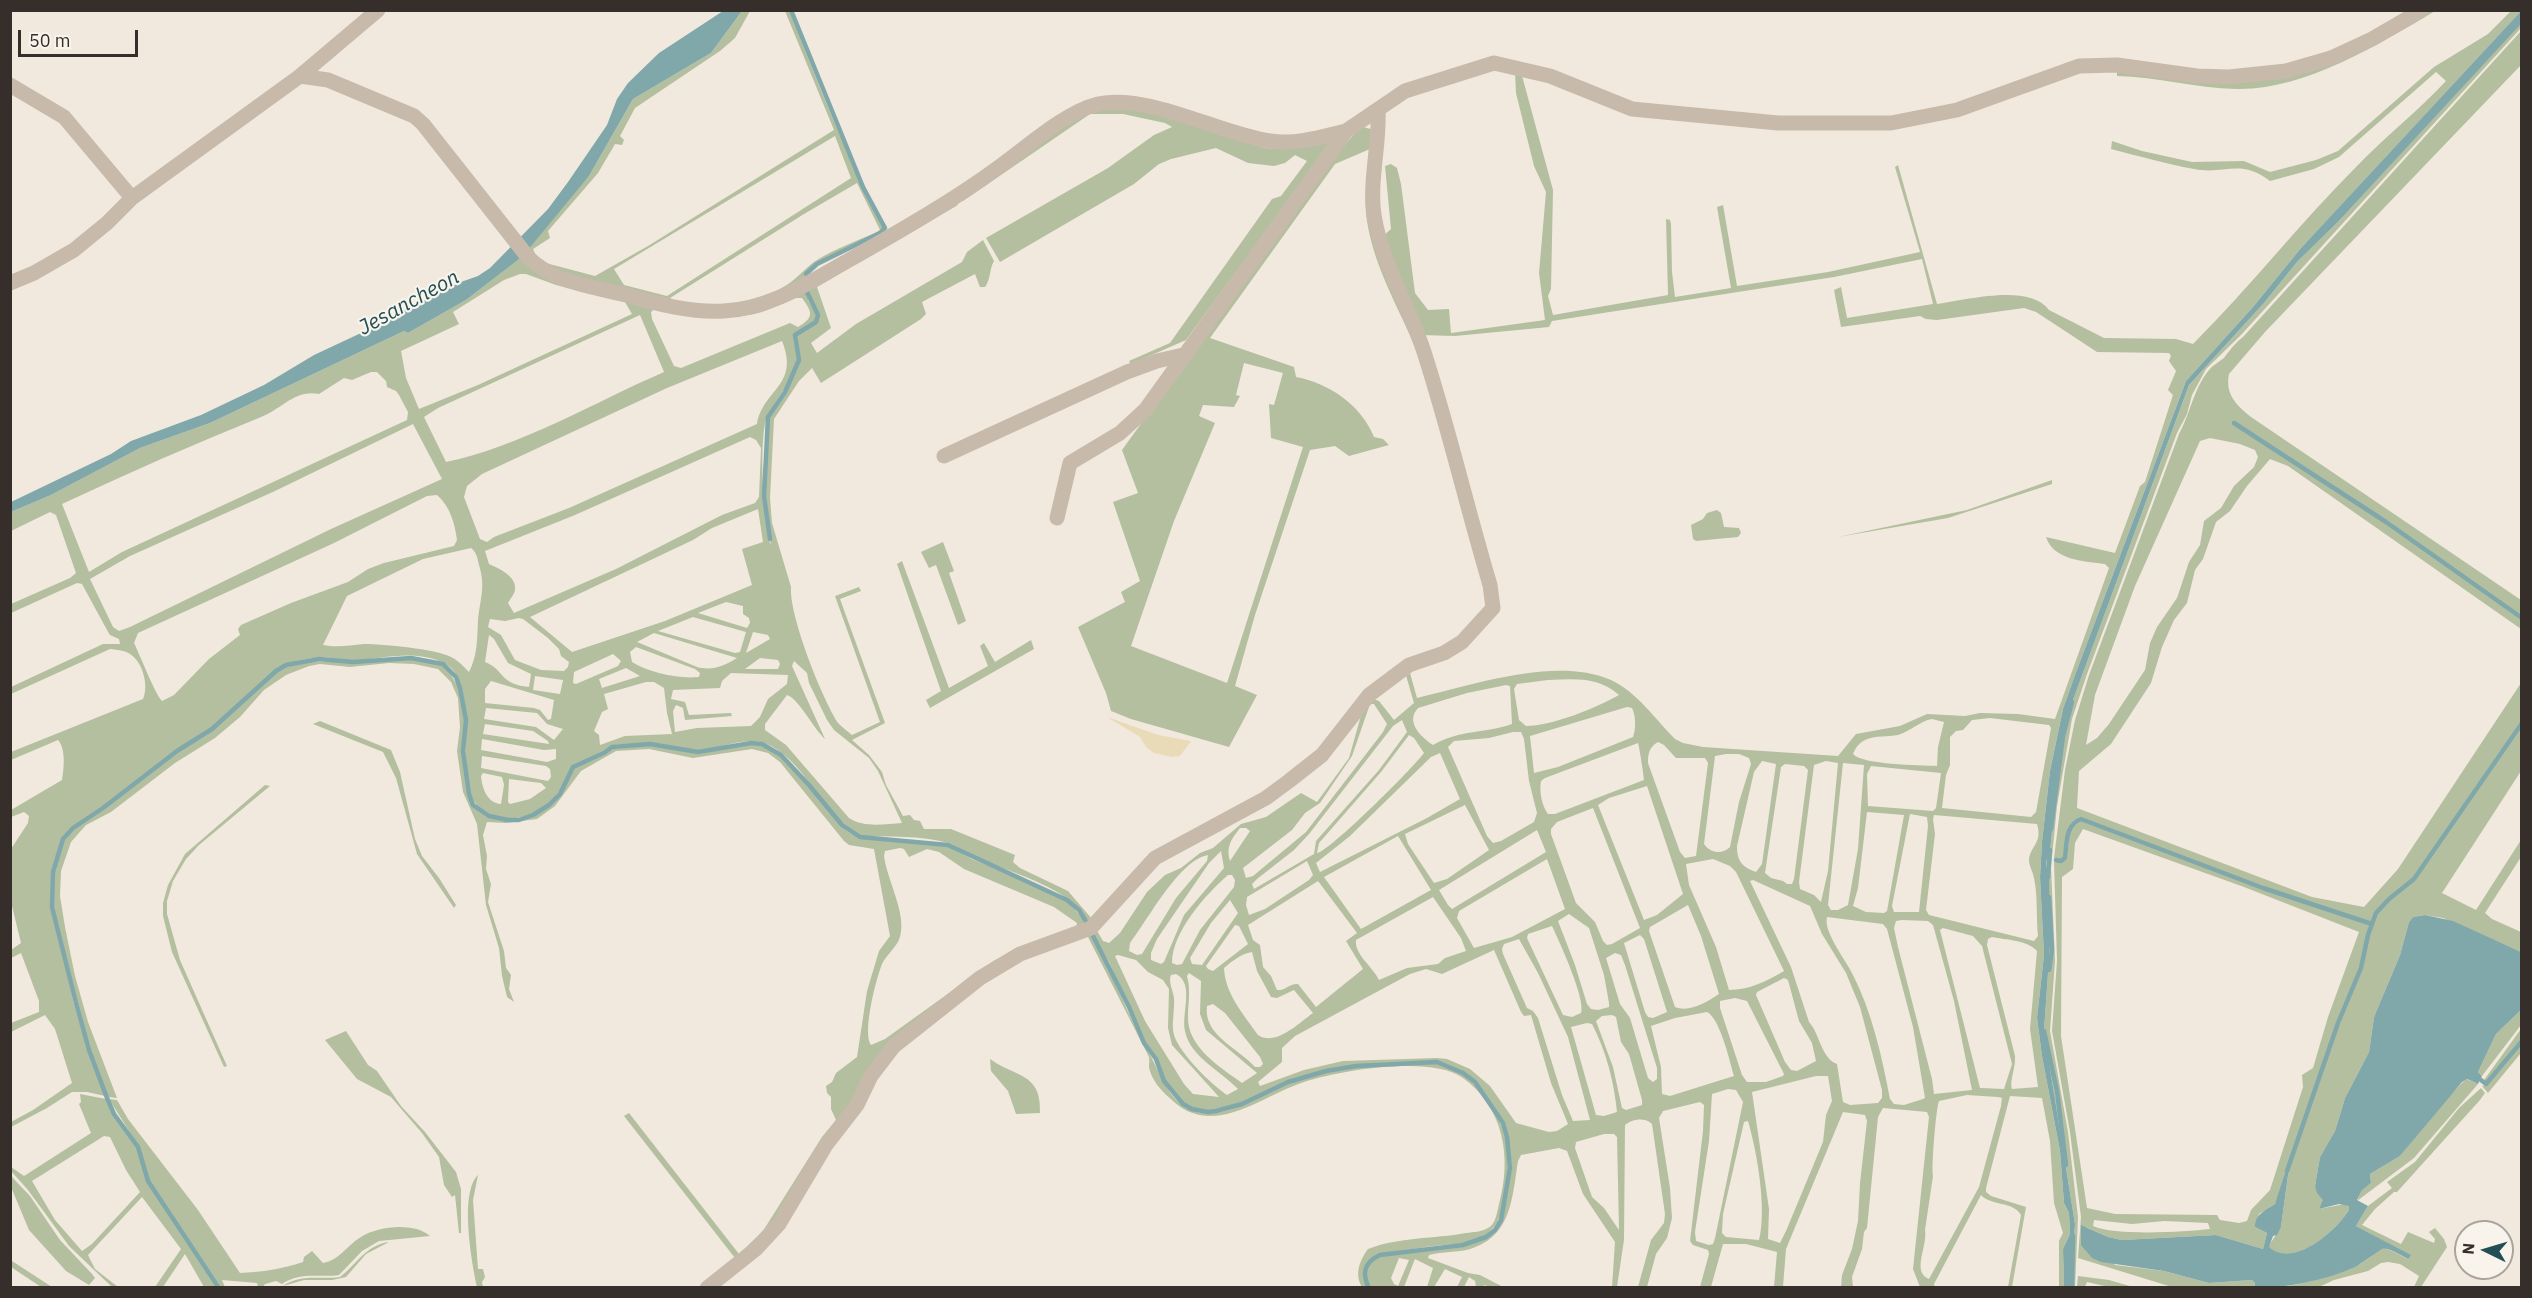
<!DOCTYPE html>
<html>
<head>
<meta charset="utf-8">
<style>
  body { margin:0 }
  #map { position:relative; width:2532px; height:1298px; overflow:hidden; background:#f1e9de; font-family:"IBM Plex Sans",sans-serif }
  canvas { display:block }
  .frame { position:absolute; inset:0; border:12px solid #362e2a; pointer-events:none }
  .north { position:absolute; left:2454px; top:1220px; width:60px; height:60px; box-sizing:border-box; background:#f8f3eb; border:2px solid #aaa49e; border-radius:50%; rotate:275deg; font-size:16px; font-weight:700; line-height:24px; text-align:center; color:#362e2a }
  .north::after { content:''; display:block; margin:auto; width:21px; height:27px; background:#224f55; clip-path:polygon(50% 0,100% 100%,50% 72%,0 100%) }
  .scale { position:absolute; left:18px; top:30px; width:120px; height:27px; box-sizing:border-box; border:3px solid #362e2a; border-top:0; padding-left:8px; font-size:18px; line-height:21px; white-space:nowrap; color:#362e2a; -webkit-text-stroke:4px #f8f3eb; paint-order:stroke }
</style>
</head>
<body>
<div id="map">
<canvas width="2532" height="1298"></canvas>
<div class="frame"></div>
<div class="north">N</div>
<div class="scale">50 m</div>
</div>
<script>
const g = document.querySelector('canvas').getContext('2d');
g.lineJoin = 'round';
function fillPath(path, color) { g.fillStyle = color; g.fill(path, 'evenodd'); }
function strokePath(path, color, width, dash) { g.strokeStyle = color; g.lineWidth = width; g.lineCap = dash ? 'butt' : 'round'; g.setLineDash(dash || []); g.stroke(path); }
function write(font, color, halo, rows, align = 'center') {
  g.font = font + ' "IBM Plex Sans",sans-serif'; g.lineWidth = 4.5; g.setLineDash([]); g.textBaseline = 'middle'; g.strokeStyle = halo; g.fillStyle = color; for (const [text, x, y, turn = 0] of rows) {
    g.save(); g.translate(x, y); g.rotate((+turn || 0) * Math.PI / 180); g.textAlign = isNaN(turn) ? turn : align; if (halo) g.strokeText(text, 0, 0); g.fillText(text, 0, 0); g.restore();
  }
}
fillPath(new Path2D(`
  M 742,11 L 750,11 L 735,38 L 720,51 L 635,108 L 620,136 L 624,140 L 622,145 L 615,144 L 598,173 L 548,231 L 550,238 L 533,249 L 538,261 L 595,276 L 648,246 L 834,130 L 785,11 L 790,11 C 818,84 847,158 884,228 L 880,233 L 817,263 L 806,273 L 807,279 C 777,296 756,306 721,308 C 676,311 630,293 588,281 C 572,277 549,274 536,263 C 532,259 528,253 528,247 L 589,176 L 633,99 L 711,53 ZM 835,136 L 851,178 L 667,296 L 624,285 L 614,269 ZM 857,183 L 880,230 L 875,233 C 856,241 835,249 817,260 C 806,267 797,279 785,286 C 759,302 698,315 670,298 L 804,214 Z
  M 2425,11 L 2435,11 C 2379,44 2303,91 2236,89 C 2196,88 2157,77 2117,76 L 2117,70 L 2271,77 Z
  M 2511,11 L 2521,11 L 2301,248 L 2253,307 L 2186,381 L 2075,675 L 2063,709 L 2050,771 L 2042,842 L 2040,877 L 2044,955 L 2037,1018 L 2042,1056 L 2060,1151 L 2064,1203 L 2069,1213 L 2070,1234 L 2063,1249 L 2064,1287 L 2059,1287 L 2059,1241 L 2063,1233 L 2054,1203 L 2050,1141 L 2042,1098 L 2010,1096 L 1986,1188 L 1986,1192 L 1991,1196 L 2026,1207 L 2012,1287 L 2008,1287 L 2021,1215 C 2013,1201 1991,1206 1981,1195 L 1934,1284 L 1935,1287 L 1920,1287 L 1913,1269 L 1929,1117 L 1927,1112 L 1883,1108 L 1878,1117 L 1867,1228 L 1864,1232 L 1862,1249 L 1852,1277 L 1853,1287 L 1841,1287 L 1842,1275 L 1852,1249 L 1858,1221 L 1860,1183 L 1867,1121 L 1865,1115 L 1843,1112 L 1786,1249 L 1783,1287 L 1774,1287 L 1777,1252 L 1746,1244 L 1723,1244 L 1711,1287 L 1700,1287 L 1709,1254 L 1708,1250 L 1693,1245 L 1690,1241 L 1703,1131 L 1704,1105 L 1700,1102 L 1663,1111 L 1659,1118 L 1670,1188 L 1672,1218 L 1667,1238 L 1656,1254 L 1647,1287 L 1638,1287 L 1651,1240 L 1664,1223 L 1665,1214 L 1652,1124 C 1645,1117 1632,1119 1625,1125 L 1624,1240 L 1617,1287 L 1612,1287 L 1615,1242 L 1583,1194 L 1567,1151 L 1559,1148 L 1521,1155 L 1518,1161 C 1512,1198 1512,1236 1470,1249 C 1457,1253 1443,1251 1429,1255 L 1428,1258 L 1468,1273 L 1480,1275 L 1503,1287 L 1490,1287 L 1484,1285 L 1484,1287 L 1476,1287 L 1475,1281 L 1469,1277 L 1464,1287 L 1457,1287 L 1462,1277 L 1445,1269 L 1434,1287 L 1427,1287 L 1433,1268 L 1415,1259 L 1404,1287 L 1371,1287 C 1363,1273 1365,1263 1381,1256 L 1463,1246 L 1486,1238 L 1496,1231 L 1502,1221 L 1512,1168 L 1508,1137 L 1504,1123 L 1476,1081 L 1463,1072 L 1437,1061 L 1356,1065 L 1326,1070 L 1288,1081 L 1241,1103 L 1208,1111 L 1193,1108 L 1183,1103 L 1165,1080 L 1157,1058 L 1145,1042 L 1109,962 L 1091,931 L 1143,1044 C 1160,1066 1165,1104 1197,1112 C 1229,1119 1259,1094 1287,1084 C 1326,1069 1369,1065 1411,1064 C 1420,1064 1430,1062 1439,1064 C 1460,1069 1476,1083 1488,1101 C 1502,1121 1513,1148 1508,1173 C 1504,1196 1505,1225 1482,1237 C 1469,1244 1457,1244 1443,1245 C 1422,1247 1401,1251 1380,1254 C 1364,1261 1360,1272 1368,1287 L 1362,1287 C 1354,1274 1360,1260 1368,1249 C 1399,1237 1434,1239 1466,1233 C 1473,1232 1482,1232 1488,1228 C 1496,1224 1497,1212 1499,1204 C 1512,1157 1504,1108 1463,1078 C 1432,1055 1340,1070 1304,1082 C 1263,1095 1215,1138 1174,1102 C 1164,1093 1154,1084 1150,1071 C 1148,1066 1150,1062 1149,1057 L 1087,935 L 1072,936 L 1097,924 L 1114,906 L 1096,929 L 1103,941 L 1109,943 L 1120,933 L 1147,892 L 1165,875 L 1181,868 L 1200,853 L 1213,848 L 1241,824 L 1266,817 L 1301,793 L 1317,802 L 1349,758 L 1364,705 L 1370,698 L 1379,701 L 1394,720 L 1414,703 L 1405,672 L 1414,666 L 1410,673 L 1417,698 C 1473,685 1556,656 1611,680 C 1637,692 1656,720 1675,739 L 1683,743 L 1703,747 L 1838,756 L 1856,734 L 1900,726 L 1927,714 L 1965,716 L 1980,713 L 2018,714 L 2055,719 L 2109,568 L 2105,564 C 2085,561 2054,561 2046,537 L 2115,553 L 2140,486 L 2145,482 L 2173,395 L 2168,390 L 2176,371 L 2169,361 L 2171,356 L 2169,353 L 2097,352 L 2036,312 L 2024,308 L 1937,320 L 1926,319 L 1920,316 L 1841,327 L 1834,290 L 1841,287 L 1847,318 L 1933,304 L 1922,259 L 1834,277 L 1552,321 L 1549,327 L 1455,336 L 1421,335 L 1390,262 L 1382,237 L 1391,229 L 1385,166 L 1391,164 L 1397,168 L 1401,184 L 1415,293 L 1428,310 L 1449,309 L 1451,333 L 1545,320 L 1539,273 L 1546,192 L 1534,166 L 1516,93 L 1515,72 L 1521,72 L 1553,190 L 1551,289 L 1548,296 L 1553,315 L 1668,295 L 1666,219 L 1670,220 L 1671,224 L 1672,272 L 1675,297 L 1731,288 L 1717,207 L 1723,205 L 1737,286 L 1828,272 L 1920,252 L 1895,167 L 1898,165 L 1937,304 C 1967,300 2029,283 2049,310 L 2104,338 L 2176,339 L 2193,344 C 2250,287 2300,223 2357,166 C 2386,136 2418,111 2446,81 L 2436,72 L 2339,157 L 2314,169 L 2270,181 C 2240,158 2225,175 2194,169 C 2166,164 2139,156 2111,149 L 2112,141 L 2142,151 L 2192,162 L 2244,161 L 2270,172 L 2316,160 L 2338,151 L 2434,67 L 2488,34 ZM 1548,680 C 1574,679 1598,676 1619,695 C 1596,708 1552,726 1526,726 L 1519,720 L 1514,689 L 1517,684 ZM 1506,685 L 1510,686 L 1512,724 C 1484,734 1461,729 1433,745 C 1421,737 1405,722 1418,708 L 1467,693 ZM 1370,704 L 1374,704 L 1387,724 L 1383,732 L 1306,832 L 1253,876 L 1246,878 L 1243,868 L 1292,830 L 1305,813 L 1320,803 L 1352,756 ZM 1627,707 L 1632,708 C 1636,716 1636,729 1633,737 L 1558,767 L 1534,773 L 1530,736 ZM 1990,718 L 2049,725 L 2051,728 L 2036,812 L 2031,817 L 1942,808 L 1946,775 L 1950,765 L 1950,737 L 1956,731 L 1963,730 L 1972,720 ZM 1932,719 L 1944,722 L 1938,747 L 1937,766 C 1919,765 1863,765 1853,754 C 1856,747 1859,743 1865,740 C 1875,735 1888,737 1898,735 C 1911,731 1920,721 1932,719 ZM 1402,720 L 1407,732 L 1379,770 L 1316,841 L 1314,854 L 1254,889 L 1252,884 L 1257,879 L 1294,850 L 1309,834 L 1393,726 ZM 1513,732 L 1521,732 L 1524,739 L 1529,781 L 1537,813 L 1534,822 L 1501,841 L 1493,843 L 1487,836 L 1448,747 L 1454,741 L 1489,738 ZM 1409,735 L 1414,738 L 1424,753 C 1413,768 1329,852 1317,853 L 1319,843 L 1381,772 ZM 1658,742 L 1664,745 L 1676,758 L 1705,758 L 1708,763 L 1696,856 L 1685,858 L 1680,852 L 1648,763 C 1648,754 1649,747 1658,742 ZM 1638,743 C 1639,745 1644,777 1644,780 L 1555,814 L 1548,814 C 1542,806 1539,792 1541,781 L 1545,778 ZM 1440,753 L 1460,799 L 1427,818 L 1320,872 L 1316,863 L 1350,836 L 1431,757 ZM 1726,754 L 1739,754 L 1749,758 L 1751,764 L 1739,802 L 1730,847 C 1722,855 1710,853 1704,844 L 1715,756 ZM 1762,761 L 1776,764 L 1762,864 L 1756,872 C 1742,867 1737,861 1737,846 L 1754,772 ZM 1826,761 L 1838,763 L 1828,871 L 1821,902 L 1814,895 L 1800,889 L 1799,882 L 1814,765 ZM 1843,763 L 1864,765 L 1858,849 L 1848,905 L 1838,910 L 1831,910 L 1828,905 ZM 1785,764 L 1804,766 L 1808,770 L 1794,879 L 1792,884 L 1787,884 L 1783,881 L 1771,878 L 1765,873 L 1781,767 ZM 1871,766 L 1941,773 L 1936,808 L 1933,811 L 1868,806 L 1867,774 ZM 1647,786 L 1683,894 L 1657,915 L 1644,920 L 1598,805 L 1609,798 ZM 1465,805 L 1489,850 L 1447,879 L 1434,883 L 1408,844 L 1405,834 ZM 1593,808 L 1640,928 L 1612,944 L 1607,945 L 1603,941 L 1595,922 L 1576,903 L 1551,834 L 1551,829 L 1557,822 ZM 1867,812 L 1904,815 L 1887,911 L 1884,913 L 1866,912 L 1853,906 L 1858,888 ZM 1910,814 L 1927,817 L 1928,826 L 1919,912 L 1894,912 L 1892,906 ZM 1934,815 L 2037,824 C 2043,843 2030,846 2029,860 C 2029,866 2033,872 2034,878 C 2038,896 2036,917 2038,936 L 2034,941 L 1929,915 L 1926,910 L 1935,834 L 1933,819 ZM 1240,828 L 1246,828 L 1250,831 L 1230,861 C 1226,846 1231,840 1240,828 ZM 1537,830 L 1546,852 L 1452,909 L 1448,905 L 1439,890 ZM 1398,836 L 1431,890 L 1361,929 L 1324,877 ZM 1221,851 L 1224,868 L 1184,915 L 1164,962 L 1161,964 L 1151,960 L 1151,953 L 1157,939 L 1209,863 ZM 1208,855 L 1207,861 L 1176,898 L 1142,954 L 1137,955 L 1129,951 L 1130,943 C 1148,920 1179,860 1208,855 ZM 1547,859 L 1565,909 L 1512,937 L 1474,948 L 1457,918 L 1459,911 ZM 1713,859 L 1730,866 L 1736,872 L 1784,971 C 1767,981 1749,990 1729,990 L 1716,947 L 1689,885 L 1686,864 ZM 1307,861 L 1313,875 L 1309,880 L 1265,909 L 1249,915 L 1246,905 L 1247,897 ZM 1228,875 L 1232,875 L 1235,880 L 1234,887 L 1200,930 L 1182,964 L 1177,965 L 1172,963 C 1172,932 1206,894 1228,875 ZM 1753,880 L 1810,906 L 1822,934 L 1846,973 L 1860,1007 L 1882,1090 L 1882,1098 L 1878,1103 L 1850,1105 L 1843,1102 L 1837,1064 C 1821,1058 1820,1034 1809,1022 L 1791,967 L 1750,881 ZM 1318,881 L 1357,933 L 1346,941 L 1363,969 L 1316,1007 L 1298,984 C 1290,983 1285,991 1277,990 L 1271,976 L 1263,967 L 1260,945 L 1253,940 L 1248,925 ZM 1433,897 L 1461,938 L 1466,951 L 1445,958 L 1438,964 L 1407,968 L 1379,980 C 1373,967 1354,954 1356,940 ZM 1230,900 L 1238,913 L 1202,965 L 1192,964 L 1190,958 L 1211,923 ZM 1688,905 L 1701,936 L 1719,994 C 1707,1002 1689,1013 1675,1007 L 1649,931 L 1650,927 ZM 1569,914 L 1589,928 L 1604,975 L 1609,1003 L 1609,1007 L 1598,1010 L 1591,1009 L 1587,1004 L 1575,965 L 1558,921 ZM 1827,917 L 1883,924 L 1887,929 L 1913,1027 L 1925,1098 L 1923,1099 L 1904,1105 L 1894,1104 L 1890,1099 C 1882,1057 1872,1012 1853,975 C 1846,960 1823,932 1827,917 ZM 1902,920 L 1928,921 L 1933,925 L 1954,1001 L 1972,1090 L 1934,1094 L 1932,1079 L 1898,947 L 1894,928 L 1896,921 ZM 1235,925 L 1239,926 L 1248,944 L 1213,971 L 1208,969 L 1206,966 ZM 1552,926 C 1559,941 1586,999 1581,1013 L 1572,1017 L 1563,1015 L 1527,938 L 1528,934 ZM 1943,928 L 1973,936 L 1982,946 L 2012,1064 L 2004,1089 L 1980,1088 L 1940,930 ZM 1640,935 L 1644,939 L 1667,1012 L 1653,1018 L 1648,1017 L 1645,1012 L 1624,943 ZM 1992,937 C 2007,940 2027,940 2037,951 L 2030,1029 L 2038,1087 L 2012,1089 C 2009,1081 2016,1068 2015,1056 L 1987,945 L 1988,939 ZM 1519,939 L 1538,973 L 1568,1037 L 1590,1120 L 1573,1121 L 1562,1095 L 1538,1018 L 1533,1011 L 1527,1008 L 1503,954 L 1502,949 L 1504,944 ZM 1494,950 L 1521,1012 L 1524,1016 L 1531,1015 L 1551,1083 L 1568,1124 L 1557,1131 L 1549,1132 L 1516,1123 L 1490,1086 L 1470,1069 L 1447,1059 L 1437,1058 L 1343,1061 L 1304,1070 L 1260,1086 L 1258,1082 L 1282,1062 L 1282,1048 L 1295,1036 L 1410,974 L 1426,969 L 1442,974 ZM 1252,952 L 1257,971 L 1271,997 L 1277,998 L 1294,990 L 1313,1013 C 1299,1023 1275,1047 1258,1035 C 1244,1015 1225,994 1224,968 C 1232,961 1241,954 1252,952 ZM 1615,953 L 1621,955 L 1625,965 L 1657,1068 L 1657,1079 L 1653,1082 L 1648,1078 L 1630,1018 L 1620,1004 L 1606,958 ZM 1118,955 L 1136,960 L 1148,972 L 1163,980 L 1169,989 L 1168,1028 L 1172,1045 L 1219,1097 L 1193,1094 L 1184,1084 L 1145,1021 L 1115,956 ZM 1189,973 L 1201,981 L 1200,1014 L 1206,1030 L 1257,1073 L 1242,1083 C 1221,1068 1187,1047 1188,1017 C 1188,1002 1191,991 1187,976 ZM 1176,974 C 1195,984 1181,1013 1185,1031 C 1190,1057 1221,1071 1238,1089 L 1227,1095 C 1211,1084 1180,1054 1174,1035 C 1171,1024 1175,1010 1174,998 C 1173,990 1168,982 1171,975 ZM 1784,978 L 1788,980 L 1799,1021 L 1812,1043 L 1816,1061 L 1797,1071 L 1791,1070 L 1785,1062 L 1756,995 L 1757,992 ZM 1735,998 L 1747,1001 L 1784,1074 L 1783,1076 L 1766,1082 L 1747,1082 L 1742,1075 L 1720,1008 L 1720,1001 ZM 1213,1004 L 1225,1013 L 1260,1057 L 1263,1064 L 1260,1067 L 1255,1067 C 1238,1048 1203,1035 1207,1006 ZM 1707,1012 C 1720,1018 1730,1062 1734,1076 L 1670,1096 L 1662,1094 L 1661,1067 L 1651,1026 L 1675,1018 ZM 1612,1015 L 1616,1017 L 1621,1042 L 1629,1054 L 1642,1100 L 1642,1105 L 1626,1110 L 1622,1108 L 1613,1067 L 1596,1021 L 1602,1016 ZM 1587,1023 L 1592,1024 C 1606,1051 1614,1081 1617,1112 L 1604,1116 L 1596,1115 L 1571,1027 ZM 1816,1076 L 1828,1076 L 1832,1101 L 1826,1115 L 1823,1142 L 1786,1231 L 1780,1243 L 1768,1239 L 1769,1209 L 1752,1092 ZM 1728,1089 L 1736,1090 L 1743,1102 L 1715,1238 L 1713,1244 L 1709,1245 L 1696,1241 L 1695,1232 L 1709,1141 L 1712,1094 ZM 1967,1095 L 1998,1097 L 2002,1098 L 2001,1106 L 1979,1187 L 1929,1279 C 1911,1272 1928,1246 1925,1230 L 1933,1176 C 1931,1169 1936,1108 1939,1101 ZM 1748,1121 C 1757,1152 1767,1209 1759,1240 L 1726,1237 L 1722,1233 L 1723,1214 L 1744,1122 ZM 1604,1134 L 1614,1134 L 1617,1137 L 1619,1230 L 1604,1208 L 1592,1197 L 1575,1148 L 1576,1142 ZM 1399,1258 L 1409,1260 L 1398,1286 L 1394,1284 L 1391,1278 Z
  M 2521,23 L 2521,28 L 2241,335 L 2206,369 L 2192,395 L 2187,414 L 2177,433 L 2087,674 L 2072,719 L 2057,806 L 2051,867 L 2055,961 L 2050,1031 L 2068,1132 L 2078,1217 L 2075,1287 L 2070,1287 L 2075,1224 L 2044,1031 L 2050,945 L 2047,857 L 2050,852 L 2060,749 L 2073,700 L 2189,385 L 2264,303 L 2297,262 L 2338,222 Z
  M 2521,31 L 2521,65 L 2265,332 L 2229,374 C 2225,394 2236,405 2251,417 L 2521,600 L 2521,616 C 2428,549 2333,483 2235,422 L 2234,424 L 2386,523 L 2521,619 L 2521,629 L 2288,466 L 2270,459 L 2247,486 L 2230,511 L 2216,522 L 2203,559 L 2195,570 L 2187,603 L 2174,620 L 2162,647 L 2151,683 L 2111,744 L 2079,771 L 2077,808 L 2312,897 L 2364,907 L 2398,869 L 2521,683 L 2521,721 L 2413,878 L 2388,898 L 2375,913 L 2371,923 L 2263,887 L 2081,817 C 2064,824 2066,841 2064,857 L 2061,859 L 2054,858 L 2065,770 L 2075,720 L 2089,675 L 2179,434 C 2190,414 2194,388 2209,370 C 2213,365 2219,362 2224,358 C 2230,350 2235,343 2243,337 ZM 2210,438 L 2240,444 L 2255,450 L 2258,457 L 2254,467 L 2234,486 L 2221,508 L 2204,521 L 2200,545 L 2189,562 L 2177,598 L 2157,627 L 2150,643 L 2145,670 L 2109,724 L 2097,738 L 2086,745 L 2095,695 L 2135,586 L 2200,441 Z
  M 1101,109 L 1141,110 L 1228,135 L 1265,148 L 1281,149 L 1332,141 L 1186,340 L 1131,364 L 1129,361 L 1170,343 L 1272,199 L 1281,196 L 1307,161 L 1295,155 L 1285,163 L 1274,166 L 1248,163 L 1216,148 L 1171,159 L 1159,164 L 1134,184 L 1000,262 L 986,238 L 1108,168 L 1154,135 L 1172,127 L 1165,123 L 1123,114 L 1090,114 L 963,201 L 961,197 L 1081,114 Z
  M 1363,127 L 1371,129 L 1369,193 L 1417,351 C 1398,306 1371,262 1366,213 C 1364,192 1368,170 1370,149 L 1335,164 L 1210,338 L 1294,367 L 1296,377 C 1329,383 1361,405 1374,437 L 1383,439 L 1389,445 L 1349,456 L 1335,446 L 1310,450 L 1255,615 L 1235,686 L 1257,695 L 1229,747 L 1131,719 L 1111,711 L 1106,693 L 1078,627 L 1125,602 L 1121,592 L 1140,581 L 1113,502 L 1138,493 L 1122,450 L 1330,162 L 1355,133 ZM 1244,363 L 1283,373 L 1274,405 L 1269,404 L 1271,438 L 1303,447 L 1227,683 L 1131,646 L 1174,521 L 1215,423 L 1199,416 L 1203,405 L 1234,407 L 1240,396 L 1236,395 Z
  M 954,202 L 958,205 L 817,287 L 831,328 L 811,343 L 817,353 L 856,324 L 962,262 L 967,252 L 983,240 L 994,261 C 989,270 991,279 985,287 L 980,287 L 975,274 L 922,302 L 926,314 L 921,319 L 821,383 L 812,368 L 799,381 L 774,419 L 770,498 L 772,523 L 791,587 C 789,616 822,698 838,723 C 842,727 847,731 852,735 L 880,722 L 835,596 L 859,587 L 861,591 L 840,599 L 885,723 L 852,740 L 869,755 L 882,772 L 886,785 L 903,816 L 910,815 L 914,820 L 920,821 L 924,829 L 951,829 L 1015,855 L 1013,862 L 1020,868 L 1068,891 L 1092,919 L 1159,849 L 1224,816 L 1293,773 L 1260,797 L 1198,831 L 1168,845 L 1150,859 L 1089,925 L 1029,947 L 991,968 L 889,1048 L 869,1075 L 854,1103 L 824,1141 L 768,1232 L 755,1246 L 703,1287 L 699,1287 L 735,1258 L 624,1116 L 629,1113 L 739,1254 L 763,1231 L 822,1137 L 836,1120 L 831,1109 L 831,1097 L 827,1093 L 826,1086 L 832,1082 L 836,1073 L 857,1057 L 867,991 L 879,951 L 890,936 L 874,849 L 849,845 L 844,841 L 780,762 L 768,753 L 752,749 L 693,758 L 649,749 L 616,751 L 581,771 L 555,806 L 537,819 L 506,823 L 487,822 L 483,835 L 487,856 L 486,869 L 491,884 L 488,902 L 504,951 L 506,968 L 511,975 L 509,989 L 514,1002 L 507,997 L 502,976 L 499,948 L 486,905 L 477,824 L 463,792 L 457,751 L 460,727 L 458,698 L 451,682 L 438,669 L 414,664 L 389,663 L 350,667 L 320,664 L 309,666 L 286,675 L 264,690 L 240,717 L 215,738 L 175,763 L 111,812 L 86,825 L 71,842 L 61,871 L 60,896 L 65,927 L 75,976 L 88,1022 L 117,1098 L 108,1097 L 90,1050 L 53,907 L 54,872 L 64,840 L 74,829 L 104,809 L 178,752 L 212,730 L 277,672 L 286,666 L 307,662 L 331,661 L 353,663 L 393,658 L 411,659 L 425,660 L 443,665 L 448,670 L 459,688 L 465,720 L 462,751 L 468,794 L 472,805 L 489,817 L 508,821 L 519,821 L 534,816 L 549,806 L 561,795 L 574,768 L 605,755 L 612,748 L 650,745 L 698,754 L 751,744 L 762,745 L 780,756 L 798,774 L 841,826 L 850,833 L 860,838 L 948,846 L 972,859 L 1038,886 L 1067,901 L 1088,924 C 1080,891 1005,870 976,858 C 967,854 958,846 948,843 C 921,835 888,837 861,836 C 822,816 803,756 764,743 C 743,736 718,750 697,751 C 681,752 667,745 652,743 C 645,742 637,744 630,744 C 625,744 617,744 612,746 C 604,749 598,757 589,760 C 583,762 577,761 573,766 C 567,773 565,783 560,790 C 545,814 515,825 489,814 C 442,795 488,686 444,663 C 417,649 382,658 354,661 C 346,661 339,659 332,658 C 313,656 291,661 275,670 L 211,728 L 176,750 L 102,807 L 72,827 L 62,839 L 51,872 L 51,907 L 74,1004 L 88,1051 L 105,1096 L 87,1092 L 72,1092 L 47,1108 L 11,1127 L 11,1122 L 33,1110 L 72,1083 L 55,1029 L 45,1015 L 11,1032 L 11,1023 L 39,1012 L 39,1001 L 21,953 L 11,958 L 11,950 L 21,943 L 11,902 L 11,849 L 28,823 L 29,816 L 24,812 L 11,817 L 11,810 L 62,780 C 64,769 66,749 58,740 L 11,760 L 11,752 L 143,699 C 149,686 143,662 130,654 C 125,650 117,650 110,649 L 11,694 L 11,687 L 103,644 L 120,644 L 119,639 L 110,635 L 107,630 L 82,584 L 77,583 L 11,613 L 11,604 L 70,578 L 76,573 L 56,515 L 50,512 L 11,531 L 11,512 L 51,495 L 140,448 L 210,423 L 404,331 L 408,333 L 466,300 L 522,257 L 542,272 L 555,278 L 636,301 L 698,313 L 748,311 L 775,303 L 797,292 L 916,227 ZM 520,274 L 526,274 L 556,285 L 625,302 L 632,314 L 478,385 L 419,409 L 406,378 L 401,351 L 459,324 L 453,312 L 504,280 ZM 808,291 L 819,315 L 817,322 L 797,336 L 800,360 L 786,393 L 769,417 L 765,468 L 766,515 L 771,545 C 763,526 758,432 768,415 C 776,399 796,377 797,358 C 798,351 795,342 794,335 L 815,321 L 817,315 L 808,300 ZM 796,298 L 802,298 C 812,312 815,317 798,327 L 790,323 L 681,368 L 674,366 L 652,319 L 651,312 L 656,308 C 691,313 726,323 762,312 C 773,308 785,302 796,298 ZM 640,315 L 664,372 C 597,401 517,448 446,462 L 424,417 L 438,408 ZM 782,341 C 800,386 763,389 757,424 L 569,508 L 494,537 L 487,542 L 480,539 L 464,497 L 467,486 L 482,474 L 667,388 ZM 371,372 L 377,372 L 386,381 L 387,387 L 396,391 L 399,395 L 408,412 L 407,420 L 122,552 L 89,572 L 62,504 C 128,473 194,444 261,417 C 282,409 295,389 319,394 L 344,378 L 352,380 ZM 413,424 L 442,479 L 331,529 L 130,627 L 119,631 L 113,627 L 90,579 L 130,556 L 275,491 ZM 750,437 L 756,440 L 761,448 L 759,497 L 755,503 L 722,515 L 616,569 L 514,613 L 508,603 C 510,599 515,593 515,590 C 517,576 498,568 489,564 L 485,551 L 575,515 ZM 437,495 C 450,506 455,524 457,540 L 454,546 L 384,563 L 368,569 L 348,582 L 291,603 L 241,625 L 238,629 L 240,635 L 209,659 L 174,695 L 162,701 C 155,694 140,655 134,643 L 138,633 L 334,543 L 427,496 ZM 758,509 L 763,542 L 742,549 L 752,585 L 665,621 L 572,652 L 530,617 L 693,540 L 712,528 ZM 471,548 C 477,553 477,557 479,565 C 486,588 480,598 478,621 C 477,639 478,654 469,672 C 463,666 459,661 451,657 C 436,649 383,644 364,644 C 350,645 338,648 323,645 L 347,596 L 423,559 ZM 726,602 L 743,606 L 743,614 L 749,618 L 750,623 L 747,628 L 698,613 ZM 693,617 L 746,632 L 740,652 L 735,653 L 658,631 ZM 519,618 L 523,619 L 548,638 L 559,649 L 561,656 L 569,662 L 568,667 L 564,671 L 541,670 L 515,660 L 501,635 L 488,627 L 490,619 L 505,621 ZM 753,632 L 768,635 L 770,639 L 746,653 ZM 654,633 L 737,658 C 724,666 712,671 697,667 L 637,642 ZM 489,635 L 494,639 L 508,663 L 531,674 L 529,687 C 499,684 505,670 485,662 ZM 636,647 L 695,669 L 700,673 L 699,677 C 678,679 650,673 632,662 L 630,652 ZM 613,654 L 621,661 L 618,666 L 576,684 L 573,683 L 574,672 ZM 760,658 L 778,660 L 780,664 L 778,669 L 745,669 ZM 794,661 L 807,673 L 809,683 L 827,720 L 834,730 L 869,758 L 878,771 L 902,823 C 885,824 864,828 849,818 L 786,745 L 765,730 L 765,724 L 787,695 C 799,699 813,728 825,739 L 792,666 ZM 626,668 L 640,676 L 602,688 L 599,679 ZM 731,673 L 788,675 L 787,684 L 768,699 L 760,717 L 751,726 L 697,728 L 675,732 L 673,711 L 676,705 L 683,708 L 685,720 L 732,716 L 731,713 L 689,715 L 685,702 L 671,699 L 673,690 L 720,688 L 722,681 ZM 535,676 L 563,680 L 560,694 L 533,690 ZM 491,681 L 554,700 L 551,719 L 548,720 L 540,710 L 534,708 L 485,703 L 485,689 ZM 646,682 L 654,682 L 664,688 L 667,713 L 672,734 L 625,736 L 600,745 L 599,735 L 594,731 L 602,712 L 608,709 L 604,694 ZM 486,708 L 537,713 L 547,724 L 563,729 L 554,740 L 536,727 L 484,719 ZM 485,724 L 533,731 L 548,741 L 549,744 L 483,734 ZM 482,739 L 544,750 L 556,749 L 556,759 L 547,762 L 481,750 ZM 482,756 L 546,766 L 550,769 L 551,777 L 548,781 L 486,769 L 481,768 ZM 483,773 L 502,777 L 504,785 L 501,804 C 487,803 482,788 481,776 ZM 509,779 L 541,783 L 546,788 L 530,799 L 510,804 L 508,802 ZM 900,848 L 904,849 L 909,857 L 927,849 L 939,852 L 964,869 L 1054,907 L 1077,923 L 1076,927 L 995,960 L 885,1039 L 871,1045 C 862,1033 876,979 882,964 C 886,955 897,947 900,937 C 907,914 887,880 884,856 L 885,851 Z
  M 2052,480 L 2052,484 L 1948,518 L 1838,537 L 1967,510 Z
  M 1717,510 L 1721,513 L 1724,527 L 1739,528 L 1741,533 L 1738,537 L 1696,541 L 1693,539 L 1691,525 L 1703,519 L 1707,513 Z
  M 943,542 L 954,571 L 949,573 L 966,621 L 958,625 L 936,565 L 929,568 L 921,552 Z
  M 902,561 L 949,688 L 988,666 L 980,646 L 984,643 L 995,662 L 1031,640 L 1034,649 L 930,708 L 926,700 L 941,691 L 897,564 Z
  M 320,721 L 391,750 L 400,772 L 415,839 L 422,856 L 439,878 L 456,905 L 454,908 L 417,854 L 396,778 L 383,752 L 313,724 Z
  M 2521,725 L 2521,771 L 2442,893 L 2476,910 L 2521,840 L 2521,857 L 2485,913 L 2492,919 L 2521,932 L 2521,952 L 2443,918 L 2425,915 L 2413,917 L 2409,922 L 2400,955 L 2374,1017 L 2369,1052 L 2345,1098 L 2335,1131 L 2320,1157 L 2315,1186 L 2324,1200 L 2319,1209 L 2345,1204 L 2349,1206 L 2349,1210 C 2336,1231 2292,1270 2268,1247 L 2281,1227 L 2289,1168 L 2339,1023 L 2363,968 L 2369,935 L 2377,914 L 2390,900 L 2415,880 Z
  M 265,785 L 270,786 L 199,845 L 186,859 L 173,881 L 167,901 L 167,914 L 180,960 L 227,1066 L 224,1067 L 172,952 L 163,916 L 163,903 L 168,885 L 185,854 Z
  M 2081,820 L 2262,889 L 2371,925 L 2360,968 L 2337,1023 L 2287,1167 L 2279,1196 L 2275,1204 L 2259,1214 L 2255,1227 L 2267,1233 L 2263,1249 L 2216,1235 L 2122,1240 L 2108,1237 L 2086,1227 L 2115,1265 L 2164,1271 L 2209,1283 L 2252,1280 L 2255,1283 L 2254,1287 L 2172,1287 L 2078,1258 L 2081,1217 L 2070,1132 L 2052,1031 L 2057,961 L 2054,861 L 2062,862 L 2067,859 L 2070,829 ZM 2083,829 L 2244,887 L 2359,932 L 2328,1017 L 2313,1068 L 2302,1075 L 2303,1087 L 2270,1190 L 2251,1210 L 2247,1221 L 2239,1223 L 2220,1220 L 2217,1215 L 2115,1214 L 2087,1208 L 2061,1036 L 2062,877 L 2073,869 L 2075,843 ZM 2094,1220 L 2132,1224 L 2164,1221 L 2208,1223 L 2210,1229 C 2184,1232 2115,1236 2093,1226 Z
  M 2521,1010 L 2521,1025 L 2482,1076 L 2478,1072 L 2496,1034 Z
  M 2521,1029 L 2521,1039 L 2486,1082 L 2484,1080 Z
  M 346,1031 L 368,1065 L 377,1071 L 401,1106 L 425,1132 L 456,1172 L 461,1189 L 461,1233 L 459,1233 L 455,1195 L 452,1197 L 444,1185 L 439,1157 L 422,1133 L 391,1097 L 357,1079 L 325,1040 Z
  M 2521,1043 L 2521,1053 L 2488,1093 L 2482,1086 L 2487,1085 Z
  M 990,1059 C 1014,1077 1042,1072 1040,1113 L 1016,1114 L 1008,1091 L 991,1071 Z
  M 2466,1079 L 2478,1084 L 2414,1158 L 2357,1201 L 2362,1189 L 2371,1183 L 2370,1174 L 2400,1156 L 2448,1097 Z
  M 2481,1088 L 2485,1093 L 2480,1100 L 2397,1192 L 2394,1192 L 2375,1209 L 2362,1225 L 2401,1244 L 2408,1232 L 2434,1243 L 2435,1239 L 2429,1232 L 2435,1228 L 2444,1239 L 2447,1247 L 2421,1287 L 2414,1287 L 2419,1276 L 2400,1264 L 2388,1262 L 2381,1263 L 2368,1271 L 2334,1280 L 2319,1287 L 2276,1288 C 2303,1284 2333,1277 2358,1265 C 2365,1262 2377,1251 2381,1249 C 2388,1247 2402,1256 2407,1259 L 2410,1255 L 2356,1226 L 2368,1206 L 2392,1188 L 2387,1182 L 2415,1162 L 2459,1108 Z
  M 80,1094 L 106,1099 L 113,1114 L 137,1148 L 147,1181 L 218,1287 L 204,1287 L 185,1254 L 163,1287 L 155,1287 L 181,1249 L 142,1197 L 88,1255 L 95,1269 L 118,1287 L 112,1287 L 69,1246 L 28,1190 L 11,1171 L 11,1167 L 24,1176 L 91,1133 L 79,1104 L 81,1102 ZM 104,1136 L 110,1137 L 126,1170 L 140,1192 L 92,1244 L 82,1251 L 55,1220 L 32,1181 Z
  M 109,1099 L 117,1100 L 128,1119 L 198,1210 L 240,1273 C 263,1272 282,1269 303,1262 L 304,1257 L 312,1251 L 323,1263 C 340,1260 346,1246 361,1237 C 378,1226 414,1222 430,1236 L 379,1241 L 362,1251 L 339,1275 C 318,1278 301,1271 282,1284 L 276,1281 L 265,1284 L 263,1287 L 258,1287 L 257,1283 L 222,1280 L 225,1287 L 221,1287 L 149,1180 L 139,1147 Z
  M 10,1175 L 30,1196 L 60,1240 L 92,1274 L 95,1278 L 89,1285 L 66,1271 L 29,1230 L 11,1187 Z
  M 478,1175 L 473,1200 L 478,1269 L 483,1269 L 485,1277 L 482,1282 L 483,1288 L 477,1287 C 472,1263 459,1193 478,1175 Z
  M 389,1242 L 366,1254 L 346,1277 L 332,1280 L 304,1280 L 283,1286 C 302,1273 319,1280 340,1277 C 357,1264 366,1245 389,1242 Z
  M 11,1260 L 12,1261 L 52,1287 L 41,1287 L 11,1267 Z
  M 2078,1276 L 2109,1280 L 2133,1287 L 2109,1287 L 2087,1282 L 2085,1287 L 2077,1287 Z`), '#b3bf9f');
fillPath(new Path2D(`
  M 1107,717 L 1158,735 L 1191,741 L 1180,756 L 1172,757 L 1154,753 L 1146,747 L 1140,737 Z`), '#e9dab8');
fillPath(new Path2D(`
  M 723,11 L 742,11 L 711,53 L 633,99 L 589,176 L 522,257 L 466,300 L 408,333 L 404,331 L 210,423 L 140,448 L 51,495 L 11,512 L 11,502 L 111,454 L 131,441 L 201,415 L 264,385 L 314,355 L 376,326 L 420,301 L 429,299 L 458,283 L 478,276 L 490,268 L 548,209 L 568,182 L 607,125 L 617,99 L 628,83 L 659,53 Z
  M 2521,11 L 2521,23 L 2519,26 L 2338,222 L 2297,262 L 2264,303 L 2189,385 L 2073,700 L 2060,749 L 2050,852 C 2045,860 2046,867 2049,876 L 2050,945 L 2044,1031 L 2075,1224 L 2070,1287 L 2064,1287 L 2063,1249 L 2070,1234 L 2069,1213 L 2064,1203 L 2060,1151 L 2042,1056 L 2037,1018 L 2044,955 L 2040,877 L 2042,842 L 2050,771 L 2063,709 L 2075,675 L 2186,381 L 2253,307 L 2301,248 Z
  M 2425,915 L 2453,921 L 2521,952 L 2521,1010 L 2496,1034 L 2478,1072 L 2482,1076 L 2478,1084 L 2467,1079 L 2462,1082 L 2400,1156 L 2370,1174 L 2371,1183 L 2362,1190 L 2357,1200 L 2368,1206 L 2356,1226 L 2411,1255 L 2408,1259 C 2402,1256 2389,1247 2382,1249 C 2380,1250 2361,1264 2355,1267 C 2323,1281 2288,1288 2254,1288 L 2255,1283 L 2252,1280 L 2209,1283 L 2164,1271 L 2101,1262 L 2092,1258 L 2081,1245 L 2081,1225 L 2108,1237 L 2122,1240 L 2216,1235 L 2263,1249 L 2267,1233 L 2255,1227 C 2255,1214 2266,1210 2275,1204 L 2287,1167 L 2289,1168 L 2281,1227 L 2277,1235 L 2273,1236 L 2269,1247 C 2293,1269 2336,1231 2349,1210 L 2349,1206 L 2339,1204 L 2319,1209 L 2323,1200 L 2317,1193 L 2315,1186 L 2320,1157 L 2335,1131 L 2345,1098 L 2369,1052 L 2374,1017 L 2400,955 L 2409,922 L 2413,917 Z`), '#80a8ab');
strokePath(new Path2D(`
  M 791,10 L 863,187 L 885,228 L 880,233 L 817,264 L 806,274
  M 2234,423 L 2386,522 L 2522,618
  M 770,539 L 764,496 L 768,417 L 785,392 L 799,360 L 795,335 L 816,322 L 818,315 L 807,292
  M 2051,829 L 2063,736 L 2072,702
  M 2056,860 L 2061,861 L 2065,858 C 2067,843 2065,825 2081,819 L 2263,888 L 2372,924
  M 2048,877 L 2050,850
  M 1091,932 L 1129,1007 L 1144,1043 L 1156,1059 L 1164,1081 L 1183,1104 L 1192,1109 L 1208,1112 L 1216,1111 L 1242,1104 L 1288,1082 L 1326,1071 L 1356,1066 L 1437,1062 L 1463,1073 L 1475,1082 L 1503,1123 L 1507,1137 L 1510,1168 L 1501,1220 L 1495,1230 L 1486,1237 L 1463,1245 L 1380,1255 C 1365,1262 1361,1272 1369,1288
  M 2049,970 L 2052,950 L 2049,897
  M 2044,1031 L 2057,1091 L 2066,1165
  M 2481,1080 L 2486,1084 L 2522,1041
  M 2287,1171 L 2338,1023 L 2361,968 L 2368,935 L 2376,913 L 2389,899 L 2414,879 L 2522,723
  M 219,1288 L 148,1181 L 138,1147 L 114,1114 L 107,1098 L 89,1050 L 76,1003 L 52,907 L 53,872 L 63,839 L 73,828 L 103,808 L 177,751 L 212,729 L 276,671 L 286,665 L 319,659 L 353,662 L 411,658 L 443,664 L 456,677 L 460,688 L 466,720 L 463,751 L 469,794 L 473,805 L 489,816 L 508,820 L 519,820 L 533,815 L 549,805 L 560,794 L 573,767 L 604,753 L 612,747 L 650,744 L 698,752 L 751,743 L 762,744 L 781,755 L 809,785 L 842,825 L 860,837 L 948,845 L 1067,900 L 1079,910 L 1087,923
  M 2072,1288 L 2073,1236`), '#80a8ab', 4.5);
strokePath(new Path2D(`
  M 300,76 L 328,80 L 414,116 L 423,124 L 527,256 C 551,282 593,287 626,295 C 658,304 691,313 724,311 C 771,309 809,282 849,260 C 900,231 951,202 999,167 C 1027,147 1065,112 1098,104 C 1149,93 1219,134 1270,141 C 1296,145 1321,137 1346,131
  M 10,85 L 64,117 L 132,198
  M 10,283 L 34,273 L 74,250 L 107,223 L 132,198 L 300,76 L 378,10
  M 944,456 L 1127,372 L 1157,361 L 1183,355
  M 1057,518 L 1070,463 L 1120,433 L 1146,409 L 1346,131 L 1405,91 L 1494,63 L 1550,76 L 1632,109 L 1778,123 L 1891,123 L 1957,110 L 2079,66 L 2117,65 L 2197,76 L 2229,77 L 2286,71 L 2331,58 L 2372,39 L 2422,10
  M 707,1288 L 756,1249 L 779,1224 L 826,1145 L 857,1105 L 871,1076 L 894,1046 L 980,978 L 1020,954 L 1091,928 L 1155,858 L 1266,798 L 1289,781 L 1322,755 L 1369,695 L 1409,665 L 1444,653 L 1462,642 L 1493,608 L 1490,585 C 1467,508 1449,429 1424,352 C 1409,305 1382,265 1374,215 C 1369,180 1380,144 1378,110`), '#c8baab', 15);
write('italic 21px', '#224f55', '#f8f3eb', [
  ["Jesancheon",409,303,-29]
]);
</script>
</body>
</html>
